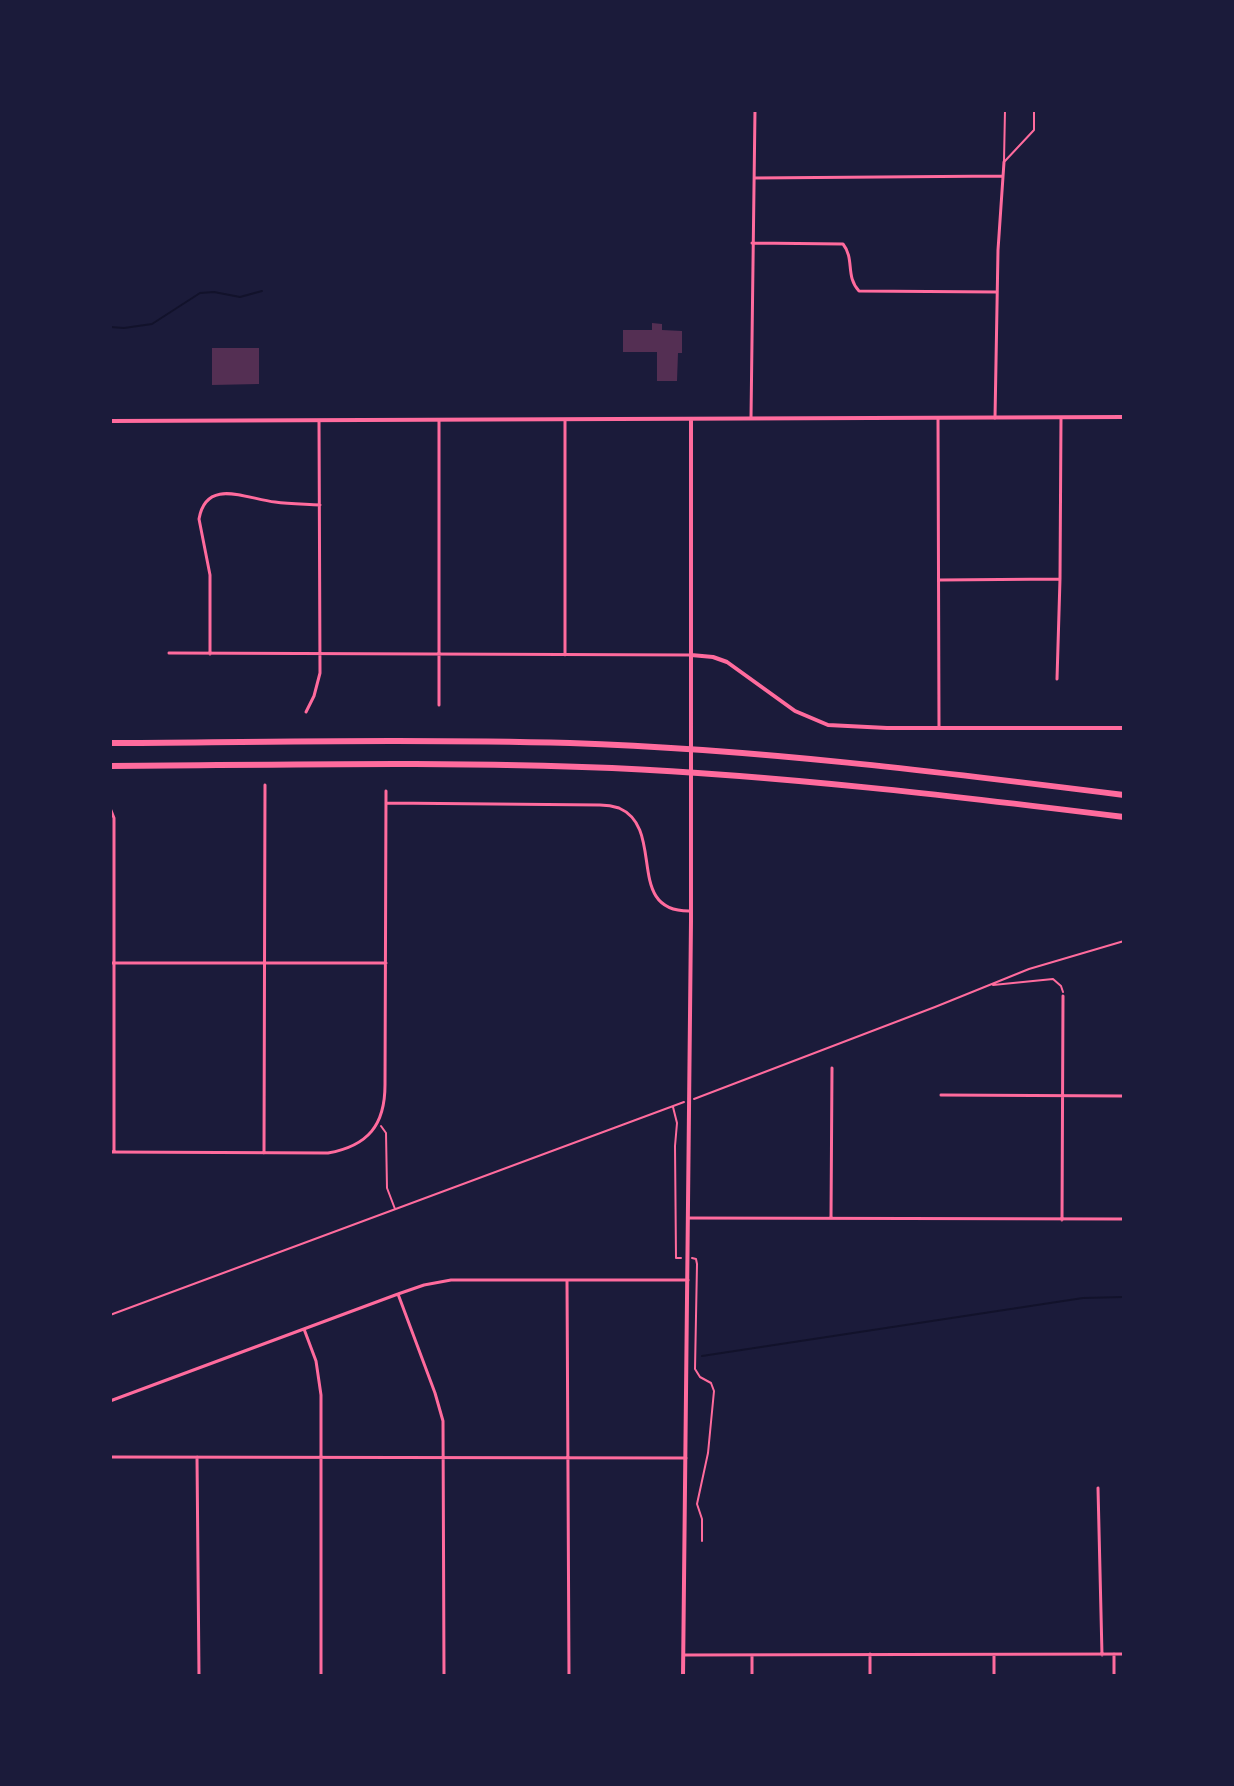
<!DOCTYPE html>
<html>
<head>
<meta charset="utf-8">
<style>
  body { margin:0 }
  #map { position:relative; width:1234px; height:1786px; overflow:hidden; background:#1b1b3a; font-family:"DM Sans",sans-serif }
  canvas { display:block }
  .frame { position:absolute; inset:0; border:112px solid #1b1b3a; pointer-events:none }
</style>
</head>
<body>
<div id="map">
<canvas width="1234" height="1786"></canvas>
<div class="frame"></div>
</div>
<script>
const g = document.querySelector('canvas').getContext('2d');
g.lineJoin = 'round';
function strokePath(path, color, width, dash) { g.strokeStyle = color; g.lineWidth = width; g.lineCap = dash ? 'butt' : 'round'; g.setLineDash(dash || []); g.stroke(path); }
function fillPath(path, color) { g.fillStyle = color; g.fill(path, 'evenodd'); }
strokePath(new Path2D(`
  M 110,327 L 124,328 L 152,324 L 200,293 L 214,292 L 240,297 L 262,291
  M 702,1356 L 1083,1298 L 1124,1297`), '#12122b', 2);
fillPath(new Path2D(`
  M 652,323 L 662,324 L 662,330 L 682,331 L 682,353 L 678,353 L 677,381 L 657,381 L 657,352 L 623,352 L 623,330 L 652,330 Z
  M 212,348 L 259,348 L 259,384 L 212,385 Z`), '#542f53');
strokePath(new Path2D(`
  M 993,985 L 1053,979 L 1061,986 L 1063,992
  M 694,1099 L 935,1007 L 1029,969 L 1124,941
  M 673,1107 L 677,1123 L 675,1146 L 676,1258 L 681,1258
  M 381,1126 L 386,1133 L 387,1188 L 395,1209
  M 692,1258 L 696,1259 L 697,1264 L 695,1369 L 700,1377 L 711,1383 L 714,1391 L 708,1453 L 697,1504 L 702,1519 L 702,1541
  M 110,1315 L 684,1102`), '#ff6b9d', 2);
strokePath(new Path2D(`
  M 1004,161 L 1005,110
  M 1005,161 L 1034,130 L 1034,110`), '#ff6b9d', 2);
strokePath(new Path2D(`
  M 755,178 L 1003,176
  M 752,243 L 843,244 C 855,259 845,276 859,291 L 997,292
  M 751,418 L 755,110
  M 938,418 L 939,728
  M 995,418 L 998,250 L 1004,162
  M 439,421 L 439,705
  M 940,580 L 1060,579
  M 169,653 L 691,655
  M 210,654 L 210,575 L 199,519 C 206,477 247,499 275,502 C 290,504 305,504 320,505
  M 565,655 L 565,420
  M 1057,679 L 1060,579 L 1061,418
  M 306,712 L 314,696 L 320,673 L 319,421
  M 387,803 L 600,805 C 606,805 613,806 619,808 C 667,829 623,913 691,911
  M 110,808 L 114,818 L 114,1151
  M 110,963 L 386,963
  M 941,1095 L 1124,1096
  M 110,1152 L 328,1153 C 368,1146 385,1125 385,1085 L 386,791
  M 264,1153 L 265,785
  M 688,1218 L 1124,1219
  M 831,1218 L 832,1068
  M 1062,1220 L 1063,996
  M 567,1280 L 569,1676
  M 398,1294 L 435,1393 L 443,1421 L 444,1676
  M 304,1329 L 316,1361 L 321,1395 L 321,1676
  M 110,1401 L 398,1294 L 424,1285 L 451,1280 L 688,1280
  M 110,1457 L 686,1458
  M 197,1457 L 199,1676
  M 1098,1488 L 1102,1655
  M 870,1654 L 870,1676
  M 1114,1654 L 1114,1676
  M 684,1655 L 1124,1654
  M 752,1655 L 752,1676
  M 994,1655 L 994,1676`), '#ff6b9d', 3);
strokePath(new Path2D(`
  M 110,421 L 1124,417
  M 691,655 L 713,657 L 727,662 L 795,711 L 828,725 L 887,728 L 1124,728
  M 683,1676 L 691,921 L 691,420`), '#ff6b9d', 4);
strokePath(new Path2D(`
  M 110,743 C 263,742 417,739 570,743 C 755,749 940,772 1124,795
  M 110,766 C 277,765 445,761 612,768 C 783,776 954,796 1124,817`), '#ff6b9d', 6);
</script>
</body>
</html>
